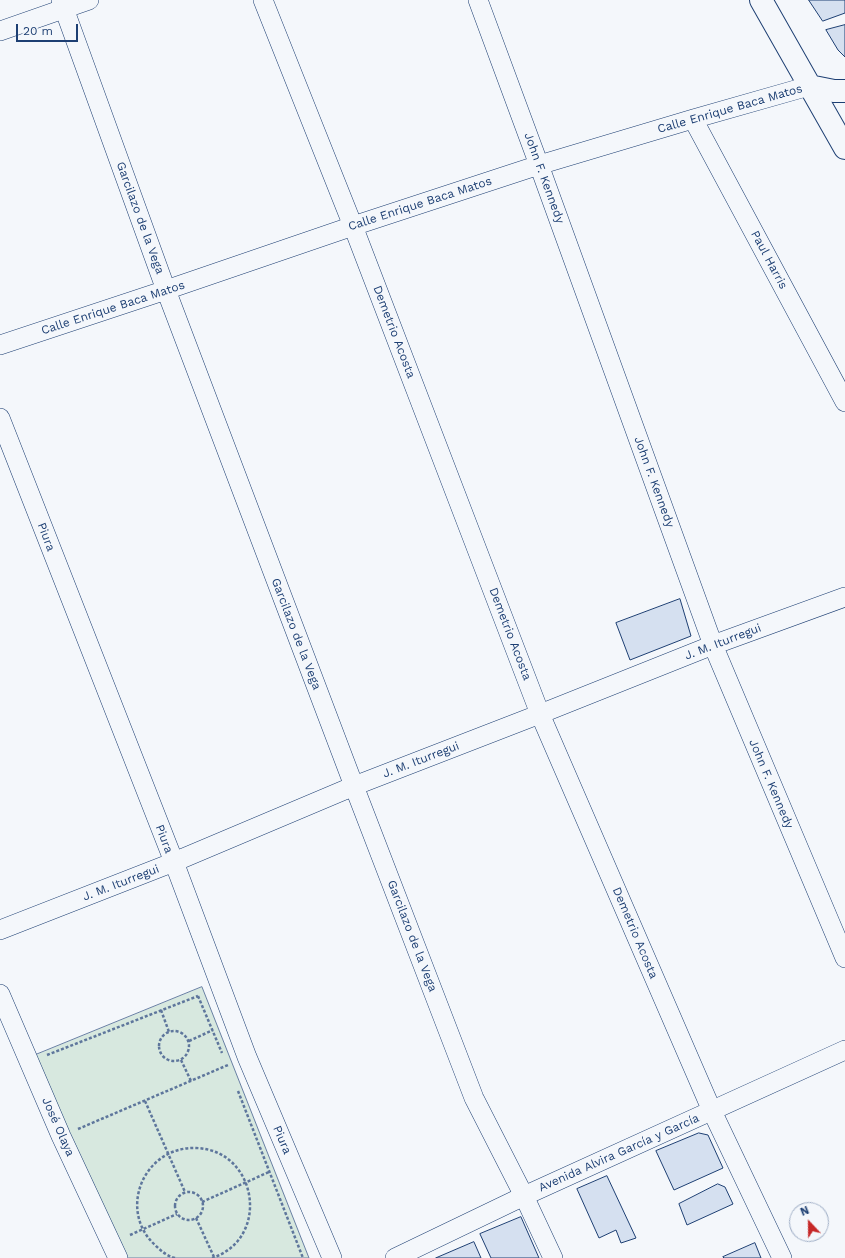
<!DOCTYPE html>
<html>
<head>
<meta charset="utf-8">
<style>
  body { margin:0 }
  #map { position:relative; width:845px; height:1258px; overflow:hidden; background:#f4f7fb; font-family:"Work Sans",sans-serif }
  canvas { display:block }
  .north { position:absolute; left:789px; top:1202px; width:40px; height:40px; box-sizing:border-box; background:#f4f7fb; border:1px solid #9eadc5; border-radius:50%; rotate:338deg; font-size:11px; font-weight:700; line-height:16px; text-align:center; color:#1d3f73 }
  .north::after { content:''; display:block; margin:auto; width:14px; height:18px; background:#c62828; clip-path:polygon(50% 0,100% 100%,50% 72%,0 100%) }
  .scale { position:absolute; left:16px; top:24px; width:62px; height:18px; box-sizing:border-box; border:2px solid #1d3f73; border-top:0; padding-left:5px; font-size:12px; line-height:14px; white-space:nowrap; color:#1d3f73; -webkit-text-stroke:3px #f4f7fb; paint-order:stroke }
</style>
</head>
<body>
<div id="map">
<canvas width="845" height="1258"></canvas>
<div class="north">N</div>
<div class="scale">20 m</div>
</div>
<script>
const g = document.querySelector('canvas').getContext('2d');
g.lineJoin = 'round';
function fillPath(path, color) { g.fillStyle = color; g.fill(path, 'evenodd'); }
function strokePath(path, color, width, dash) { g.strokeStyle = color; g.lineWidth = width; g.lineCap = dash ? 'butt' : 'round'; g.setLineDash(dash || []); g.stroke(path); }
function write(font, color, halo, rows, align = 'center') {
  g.font = font + ' "Work Sans",sans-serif'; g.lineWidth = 3; g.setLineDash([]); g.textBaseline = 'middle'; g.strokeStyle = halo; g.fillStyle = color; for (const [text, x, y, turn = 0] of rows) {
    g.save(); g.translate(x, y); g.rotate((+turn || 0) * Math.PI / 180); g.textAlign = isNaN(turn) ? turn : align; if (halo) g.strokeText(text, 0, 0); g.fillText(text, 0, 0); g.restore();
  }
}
const green = new Path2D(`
  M 202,987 L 309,1258 L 126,1258 L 33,1056 Z`);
fillPath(green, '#d7e8df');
strokePath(green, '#687fa3', 1);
const building = new Path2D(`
  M 809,0 L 845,0 L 845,13 L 823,21 Z
  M 845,25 L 845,57 L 838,50 L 826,30 Z
  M 680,599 L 691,636 L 630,660 L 616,623 Z
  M 699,1133 L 708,1135 L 723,1168 L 674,1190 L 656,1151 Z
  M 607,1176 L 636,1238 L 621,1243 L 616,1230 L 599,1238 L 577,1189 Z
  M 718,1184 L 725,1187 L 733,1204 L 687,1225 L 679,1204 Z
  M 521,1217 L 539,1258 L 491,1258 L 480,1234 Z
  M 474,1242 L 481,1258 L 436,1258 Z
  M 755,1243 L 761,1258 L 724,1258 L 723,1257 Z`);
fillPath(building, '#d5e0f0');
strokePath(building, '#1d3f73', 1);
const minor = new Path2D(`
  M 61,0 L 166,290 L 354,786 L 474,1098 L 524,1196 L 553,1258
  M 263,0 L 353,226 L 540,714 L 712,1111 L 782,1258
  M 478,0 L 539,165 L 713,645 L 845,958
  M 0,31 L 89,0
  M 693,119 L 845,402
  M 0,345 L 166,290 L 353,226 L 539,165 L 693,119 L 809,86
  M 0,418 L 174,862 L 247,1057 L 332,1258
  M 0,930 L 174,862 L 354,786 L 540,714 L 713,645 L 845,597
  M 0,994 L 61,1136 L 118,1258
  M 395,1258 L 524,1196 L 845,1050`);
const tertiary = new Path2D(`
  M 761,0 L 845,148
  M 809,86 L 834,91 L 845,91`);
strokePath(minor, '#1d3f73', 20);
strokePath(tertiary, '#1d3f73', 24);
strokePath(new Path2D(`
  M 198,996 L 222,1053
  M 161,1010 L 169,1032
  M159 1046a15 15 0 1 1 30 0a15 15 0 1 1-30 0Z
  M 189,1041 L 213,1030
  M 47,1055 L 198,996
  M 181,1060 L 191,1081
  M 238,1091 L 303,1258
  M 145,1101 L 185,1192
  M 78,1129 L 228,1065
  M175 1206a14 14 0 1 1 28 0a14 14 0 1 1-28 0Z
  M 202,1202 L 269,1172
  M 196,1218 L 214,1257
  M 130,1235 L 177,1214
  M 175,1258 C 167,1256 161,1251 155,1245 C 117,1210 144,1146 196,1148 C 258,1150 271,1239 212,1258`), '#5e769c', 2.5, [3, 2]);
strokePath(minor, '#f4f7fb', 19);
strokePath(tertiary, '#f4f7fb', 22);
write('12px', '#1d3f73', '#f4f7fb', [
  ["Calle Enrique Baca Matos",730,109,-16],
  ["John F. Kennedy",544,178,70],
  ["Calle Enrique Baca Matos",420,204,-18],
  ["Garcilazo de la Vega",140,218,70],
  ["Paul Harris",769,260,62],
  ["Calle Enrique Baca Matos",113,308,-18],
  ["Demetrio Acosta",394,332,69],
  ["John F. Kennedy",654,482,70],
  ["Piura",46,537,69],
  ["Garcilazo de la Vega",296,634,69],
  ["Demetrio Acosta",510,634,69],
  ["J. M. Iturregui",723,642,-21],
  ["J. M. Iturregui",421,760,-21],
  ["John F. Kennedy",771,784,67],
  ["Piura",164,839,69],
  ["J. M. Iturregui",121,883,-21],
  ["Demetrio Acosta",635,933,67],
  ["Garcilazo de la Vega",412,936,69],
  ["José Olaya",58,1127,66],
  ["Piura",282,1140,67],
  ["Avenida Alvira García y García",619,1153,-24]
]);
</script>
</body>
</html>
